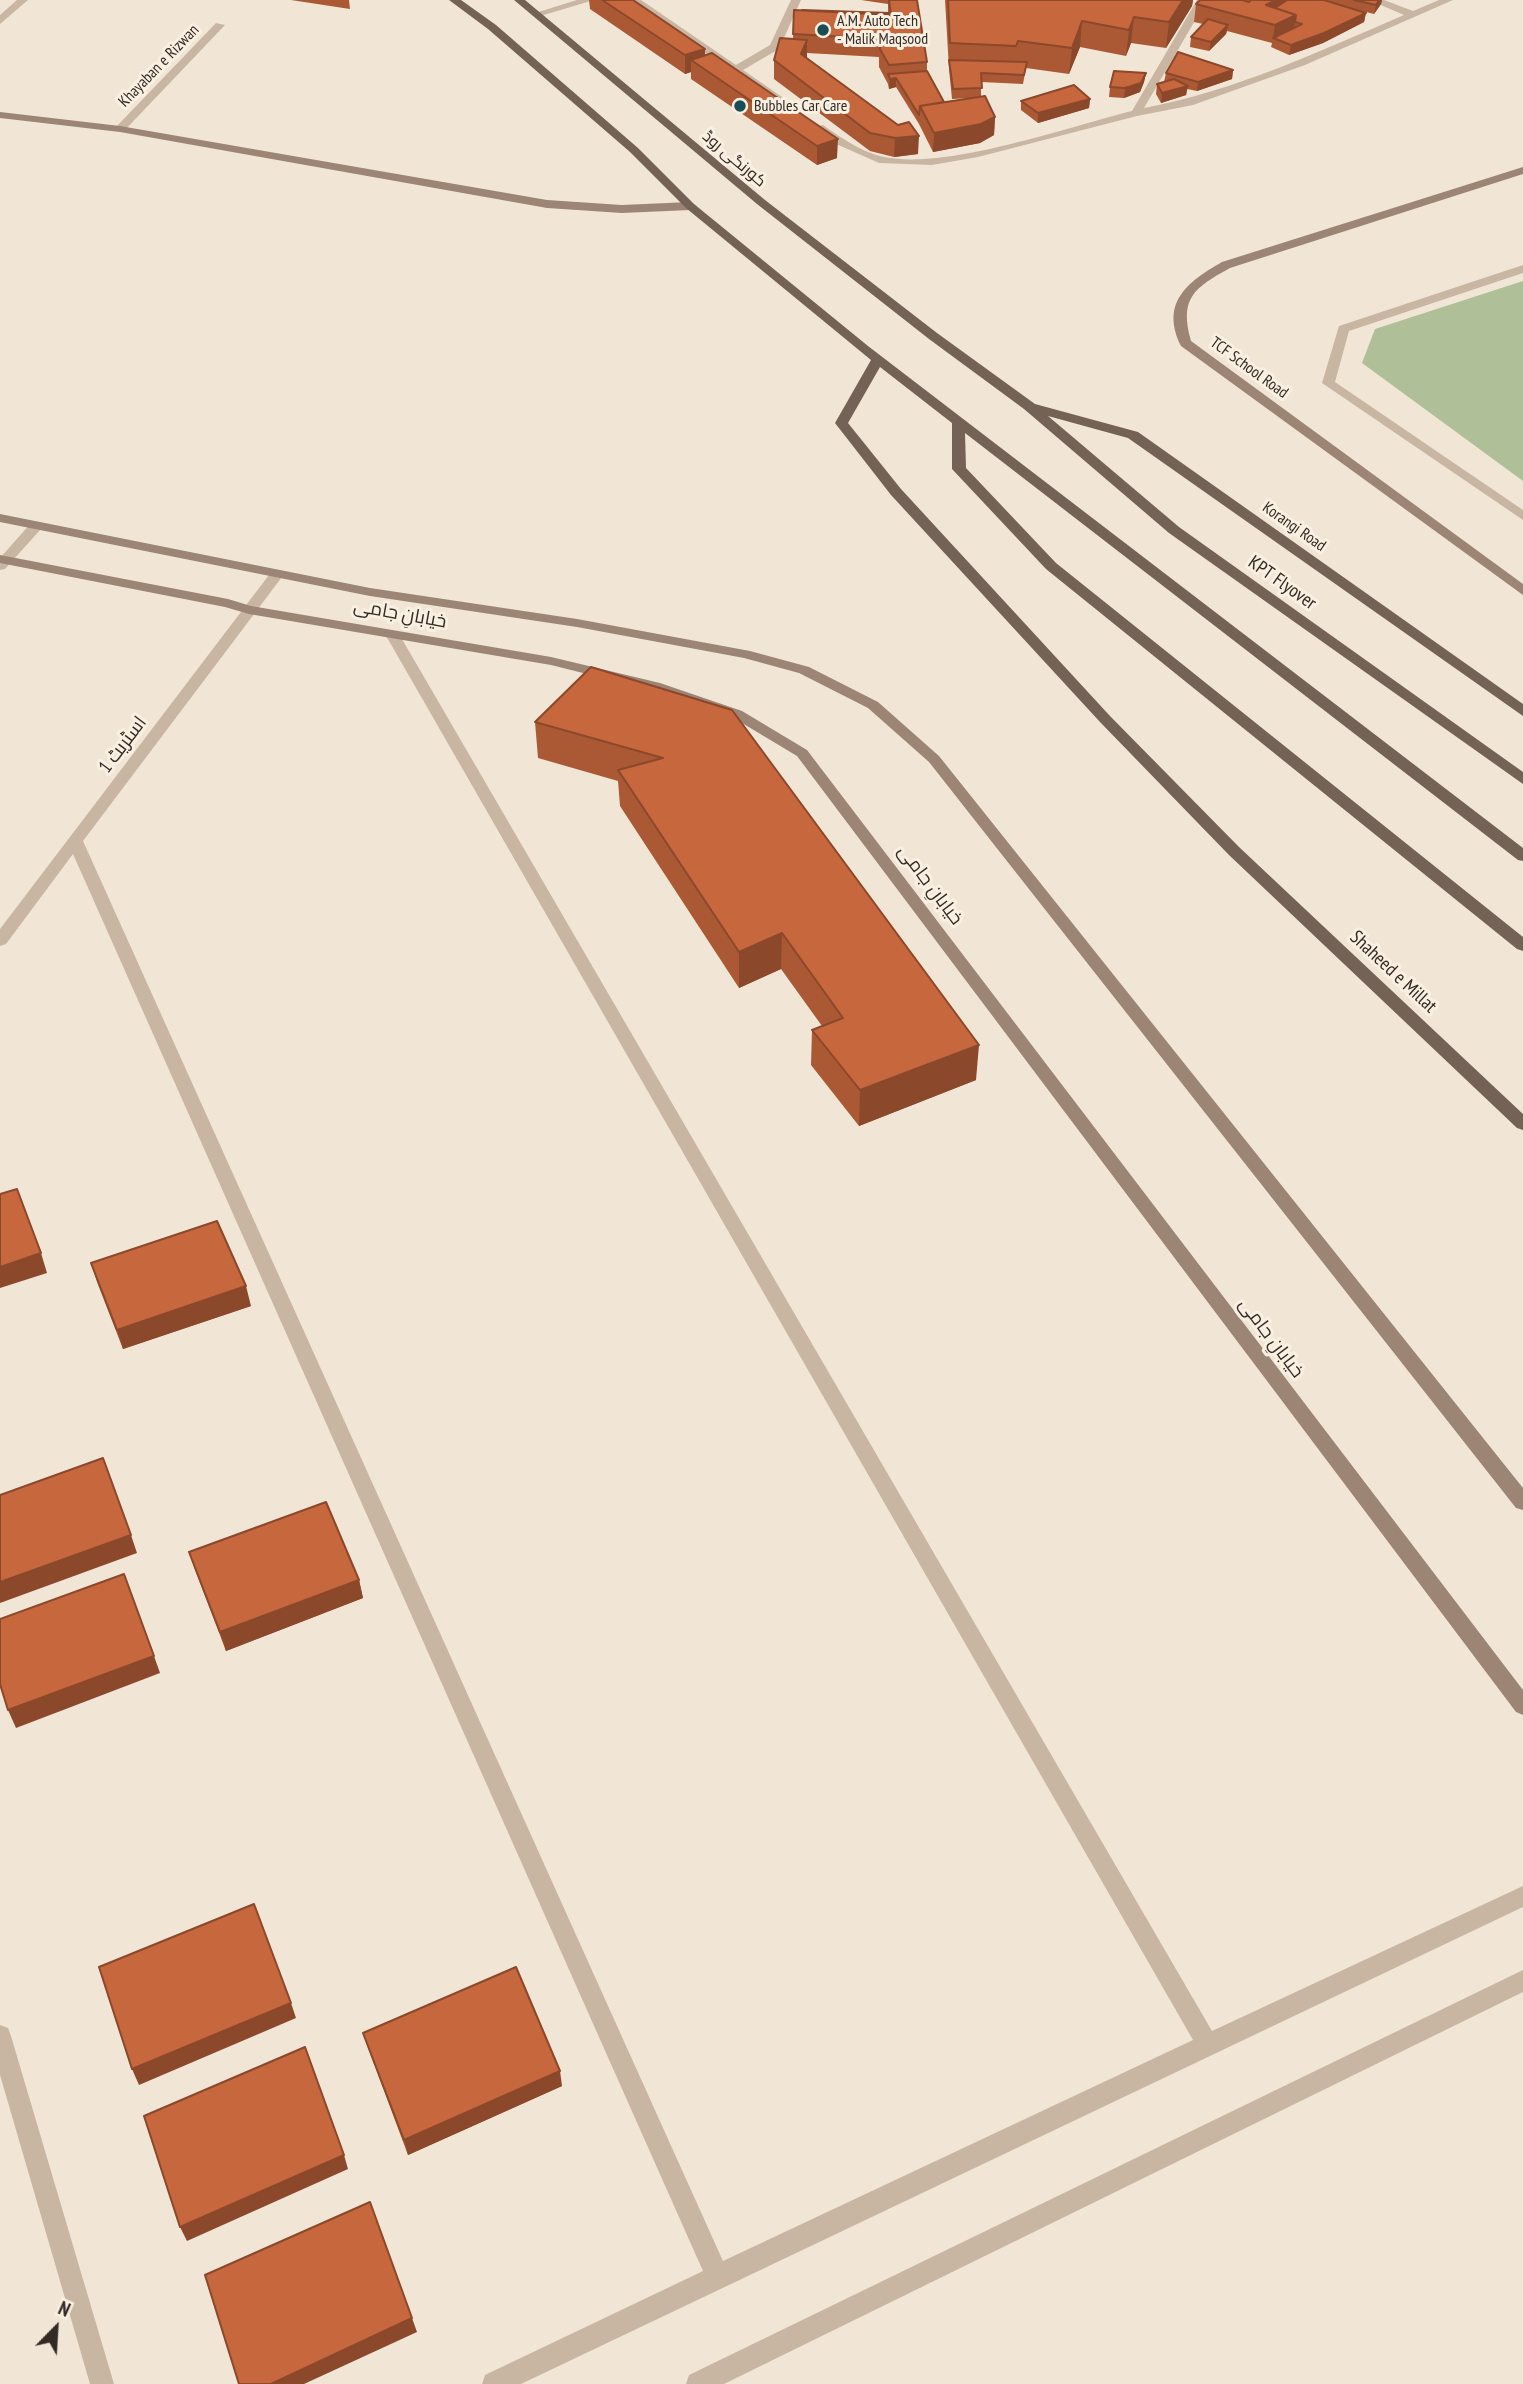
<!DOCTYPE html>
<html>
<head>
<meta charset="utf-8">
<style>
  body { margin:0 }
  #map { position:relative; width:1523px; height:2384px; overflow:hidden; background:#f1e6d6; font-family:"PT Sans Narrow",sans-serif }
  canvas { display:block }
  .north { position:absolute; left:21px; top:2293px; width:70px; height:70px; -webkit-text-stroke:5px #f9f0e2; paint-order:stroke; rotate:24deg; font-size:19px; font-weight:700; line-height:28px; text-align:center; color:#332a25 }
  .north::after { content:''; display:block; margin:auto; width:24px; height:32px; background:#332a25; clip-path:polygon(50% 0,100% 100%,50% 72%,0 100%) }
</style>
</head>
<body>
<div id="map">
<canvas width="1523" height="2384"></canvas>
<div class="north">N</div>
</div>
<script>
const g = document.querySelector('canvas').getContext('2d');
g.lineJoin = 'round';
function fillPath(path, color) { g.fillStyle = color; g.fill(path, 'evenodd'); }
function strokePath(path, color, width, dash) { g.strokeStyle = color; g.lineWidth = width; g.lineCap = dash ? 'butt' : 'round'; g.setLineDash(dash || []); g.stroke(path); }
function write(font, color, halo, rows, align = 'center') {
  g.font = font + ' "PT Sans Narrow",Cairo,sans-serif'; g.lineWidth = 6; g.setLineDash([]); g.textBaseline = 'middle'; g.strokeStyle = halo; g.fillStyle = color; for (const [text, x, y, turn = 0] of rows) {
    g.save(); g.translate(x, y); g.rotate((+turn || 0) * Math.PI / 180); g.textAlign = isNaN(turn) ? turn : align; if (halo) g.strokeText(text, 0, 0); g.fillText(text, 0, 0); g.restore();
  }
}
fillPath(new Path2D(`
  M 1523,281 L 1523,481 L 1362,363 L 1375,329 Z`), '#afbf97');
fillPath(new Path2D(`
  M 216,23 L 225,25 L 124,131 L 116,131 L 116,127 Z
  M 1523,265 L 1523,273 L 1349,331 L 1335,382 L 1523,510 L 1523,520 L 1322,383 L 1339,326 Z`), '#c8b6a3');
fillPath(new Path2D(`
  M 17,0 L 28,0 L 0,24 L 0,15 Z
  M 577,0 L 594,0 L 537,17 L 532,14 Z
  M 629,0 L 641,0 L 736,65 L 770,45 L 791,0 L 801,0 L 779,49 L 743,70 L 785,99 L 775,101 Z
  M 1197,0 L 1207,0 L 1144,108 C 1235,91 1320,51 1404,15 L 1369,0 L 1384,0 L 1413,11 L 1439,0 L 1453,0 L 1305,65 L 1193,105 L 1137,116 L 978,157 L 932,165 L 879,163 L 834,143 L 813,127 L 823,125 C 840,137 863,153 884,157 C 947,170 1067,127 1132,111 Z
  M 36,522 L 41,523 L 41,529 L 5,569 L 0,570 L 0,558 L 31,523 Z
  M 277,570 L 284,574 L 282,577 L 83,841 L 723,2261 L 1193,2040 L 385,634 L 387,631 L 397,631 L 399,634 L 1212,2031 L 1523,1886 L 1523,1907 L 521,2384 L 482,2384 L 485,2375 L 703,2271 L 73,854 L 6,944 L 0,946 L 0,929 L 272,571 Z
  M 1523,1970 L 1523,1992 L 724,2384 L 686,2384 L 689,2375 Z
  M 0,2025 L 8,2028 L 11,2036 L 114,2384 L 90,2384 L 0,2075 Z`), '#c8b6a3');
fillPath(new Path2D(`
  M 0,112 L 120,126 L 547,200 L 622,205 L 690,202 L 696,206 L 690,210 L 622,213 L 547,208 L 120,132 L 0,118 Z
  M 1523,167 L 1523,174 L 1230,268 C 1194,288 1179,298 1191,341 L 1523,584 L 1523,595 L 1181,346 C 1160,303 1187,282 1222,262 Z
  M 0,514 L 370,588 L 577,619 L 750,651 L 809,667 L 878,702 L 939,756 L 1523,1488 L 1523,1510 L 1516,1508 L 929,762 L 868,708 L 799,673 L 744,658 L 577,627 L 370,596 L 0,522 Z
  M 0,555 L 228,599 L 251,606 L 551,657 L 660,683 L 742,711 L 807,750 L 1523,1690 L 1523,1715 L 1516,1712 L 797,756 L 732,717 L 655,691 L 551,665 L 249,614 L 225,607 L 0,563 Z`), '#9c8574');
fillPath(new Path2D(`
  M 449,0 L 461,0 L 496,25 L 638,148 L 694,204 L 868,346 L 1523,848 L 1523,861 L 1518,860 L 965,433 L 966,468 L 1056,563 L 1523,937 L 1523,951 L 1517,949 L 1046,569 L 952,469 L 952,423 L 880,367 L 848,423 L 901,489 L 1110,716 L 1239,847 L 1523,1114 L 1523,1130 L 1517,1128 L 1229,855 L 1100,722 L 891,495 L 835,423 L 871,360 L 686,208 L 630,152 L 488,29 Z
  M 514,0 L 525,0 L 765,200 L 937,333 L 1035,404 L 1138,432 L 1523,704 L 1523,716 L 1128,438 L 1048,416 L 1179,527 L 1523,772 L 1523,784 L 1169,533 L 1024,409 L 929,339 L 757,204 Z`), '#756256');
fillPath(new Path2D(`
  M 291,0 L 349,0 L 350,9 Z
  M 589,0 L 633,0 L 705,49 L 705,55 L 837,158 L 817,165 L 691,79 L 691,72 L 685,74 L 590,9 Z
  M 861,0 L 917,0 L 927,62 L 927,71 L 944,102 L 970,98 L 952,99 L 949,69 L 945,0 L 1193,0 L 1192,6 L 1166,48 L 1131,43 L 1126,56 L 1080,47 L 1069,74 L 1026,68 L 1023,84 L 981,82 L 981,97 L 995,117 L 994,135 L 980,143 L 933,152 L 919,124 L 896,87 L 889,89 L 888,84 L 879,67 L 879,57 L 807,53 L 807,58 L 918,154 L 894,157 L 870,151 L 774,79 L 774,60 L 793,39 L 794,10 L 888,13 L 888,4 Z
  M 1200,0 L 1382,0 L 1381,4 L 1374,14 L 1366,12 L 1364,22 L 1323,43 L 1289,55 L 1271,47 L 1272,43 L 1227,31 L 1226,34 L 1209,51 L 1190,47 L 1191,37 L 1203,24 L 1194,22 L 1196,4 Z
  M 1233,70 L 1232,79 L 1197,91 L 1187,89 L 1186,95 L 1161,103 L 1156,94 L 1157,84 L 1164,82 L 1166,73 Z
  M 1146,73 L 1144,82 L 1140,92 L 1124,98 L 1109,97 L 1110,87 Z
  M 1090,99 L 1089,108 L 1038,123 L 1021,110 L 1021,101 Z
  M 591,667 L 976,1080 L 859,1126 L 811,1065 L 812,1030 L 822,1026 L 781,969 L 739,988 L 620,806 L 618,781 L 538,758 L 535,722 Z
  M 91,1263 L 251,1306 L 123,1349 L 97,1282 Z
  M 189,1552 L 359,1580 L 363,1598 L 226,1651 L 195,1570 Z
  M 363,2033 L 562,2086 L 408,2155 L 368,2048 Z`), '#ab5935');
fillPath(new Path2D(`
  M 1183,0 L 1193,0 L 1192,6 L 1166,48 L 1169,22 Z
  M 1276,0 L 1287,0 L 1275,17 L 1266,5 Z
  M 1379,0 L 1382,0 L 1381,4 L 1374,14 L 1376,5 Z
  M 1366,13 L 1364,22 L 1323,43 L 1289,55 L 1291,45 Z
  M 1296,15 L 1293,33 L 1273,38 L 1275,25 Z
  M 1134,17 L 1131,43 L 1126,56 L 1129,30 Z
  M 1082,21 L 1080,47 L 1069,74 L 1072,48 Z
  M 1228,25 L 1226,34 L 1209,51 L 1211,42 Z
  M 807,40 L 807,58 L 801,54 Z
  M 705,49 L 705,67 L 691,60 L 691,72 L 685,74 L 685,55 Z
  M 1233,70 L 1232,79 L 1197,91 L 1198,82 Z
  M 1146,73 L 1144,82 L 1140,92 L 1124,98 L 1125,88 Z
  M 896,78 L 896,87 L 889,89 L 890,79 Z
  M 1188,86 L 1186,95 L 1161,103 L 1162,93 Z
  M 1090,99 L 1089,108 L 1038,123 L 1038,113 Z
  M 995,117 L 994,135 L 980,143 L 933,152 L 934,133 Z
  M 919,136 L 918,154 L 894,157 L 895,138 Z
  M 838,139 L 837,158 L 817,165 L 817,146 Z
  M 782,933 L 781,969 L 739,988 L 739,952 Z
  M 979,1045 L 976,1080 L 859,1126 L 860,1090 Z
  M 41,1253 L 47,1273 L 0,1288 L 0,1267 Z
  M 246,1286 L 251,1306 L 123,1349 L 117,1330 Z
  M 131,1535 L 137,1553 L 0,1603 L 0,1582 Z
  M 359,1580 L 363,1598 L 226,1651 L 220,1632 Z
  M 154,1656 L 160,1673 L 16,1728 L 8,1710 Z
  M 291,2003 L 296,2018 L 139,2085 L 132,2069 Z
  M 560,2071 L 562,2086 L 408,2155 L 404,2140 Z
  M 344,2155 L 348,2169 L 187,2241 L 180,2227 Z
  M 412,2318 L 417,2332 L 304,2384 L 271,2384 Z`), '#8b482b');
const building = new Path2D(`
  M 602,0 L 633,0 L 705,49 L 685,55 Z
  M 889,0 L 917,0 L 927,62 L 889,65 L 880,49 L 881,39 L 793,34 L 794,10 L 891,15 Z
  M 948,0 L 1183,0 L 1169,22 L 1134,17 L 1129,30 L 1082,21 L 1072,48 L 1018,41 L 1016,46 L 950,43 Z
  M 1200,0 L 1242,0 L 1249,2 L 1251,0 L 1276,0 L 1266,5 L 1296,15 L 1275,25 L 1196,4 Z
  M 1287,0 L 1324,0 L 1366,13 L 1324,33 L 1291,45 L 1273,38 L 1302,24 L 1295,22 L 1296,15 L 1275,8 Z
  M 1354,0 L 1379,0 L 1376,5 Z
  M 802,10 L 889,13 L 890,15 Z
  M 1208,19 L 1228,25 L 1211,42 L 1191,37 Z
  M 780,38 L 807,40 L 801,54 L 898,125 L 909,122 L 919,136 L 895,138 L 870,133 L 774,60 Z
  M 1178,52 L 1233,70 L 1198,82 L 1166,73 Z
  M 712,53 L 838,139 L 817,146 L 691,60 Z
  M 949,60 L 1027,62 L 1024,75 L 981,73 L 982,88 L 953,89 Z
  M 927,71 L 944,102 L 920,106 L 919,115 L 896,78 L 890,79 L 888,74 Z
  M 1114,71 L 1146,73 L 1141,83 L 1125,88 L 1110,87 Z
  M 1174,79 L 1188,86 L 1162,93 L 1157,84 Z
  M 1074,85 L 1090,99 L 1038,113 L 1021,101 Z
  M 985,96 L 995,117 L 981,124 L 934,133 L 920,106 Z
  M 591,667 L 732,710 L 979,1045 L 860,1090 L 812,1030 L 843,1018 L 782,933 L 739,952 L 618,770 L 663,758 L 535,722 Z
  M 17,1189 L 41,1253 L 0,1267 L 0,1194 Z
  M 217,1221 L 246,1286 L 117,1330 L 91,1263 Z
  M 103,1458 L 131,1535 L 0,1582 L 0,1495 Z
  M 326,1502 L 359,1580 L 220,1632 L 189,1552 Z
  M 124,1574 L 154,1656 L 8,1710 L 0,1684 L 0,1619 Z
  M 254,1904 L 291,2003 L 132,2069 L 99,1967 Z
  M 516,1967 L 560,2071 L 404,2140 L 363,2033 Z
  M 305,2047 L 344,2155 L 180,2227 L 144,2116 Z
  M 370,2202 L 412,2318 L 271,2384 L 239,2384 L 205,2275 Z`);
fillPath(building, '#c7673e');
strokePath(building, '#8b482b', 2);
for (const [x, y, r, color] of [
  [823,30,7,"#1b4d54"],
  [740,106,7,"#1b4d54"]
]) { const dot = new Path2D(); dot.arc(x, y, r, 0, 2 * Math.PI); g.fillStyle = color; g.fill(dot); strokePath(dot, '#f9f0e2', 2.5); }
write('16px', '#332a25', '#f9f0e2', [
  ["A.M. Auto Tech",837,21],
  ["- Malik Maqsood",837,39],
  ["Bubbles Car Care",754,106]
], 'left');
write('16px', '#332a25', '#f9f0e2', [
  ["Khayaban e Rizwan",159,66,-46],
  ["کورنگی روڈ",734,159,40],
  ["TCF School Road",1249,368,36],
  ["Korangi Road",1294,527,35]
]);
write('19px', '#332a25', '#f9f0e2', [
  ["KPT Flyover",1282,583,35],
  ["خیابانِ جامی",400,614,10],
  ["اسٹریٹ 1",123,745,-53],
  ["خیابانِ جامی",930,885,53],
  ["Shaheed e Millat",1393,972,43],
  ["خیابانِ جامی",1271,1338,53]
]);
</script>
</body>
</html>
